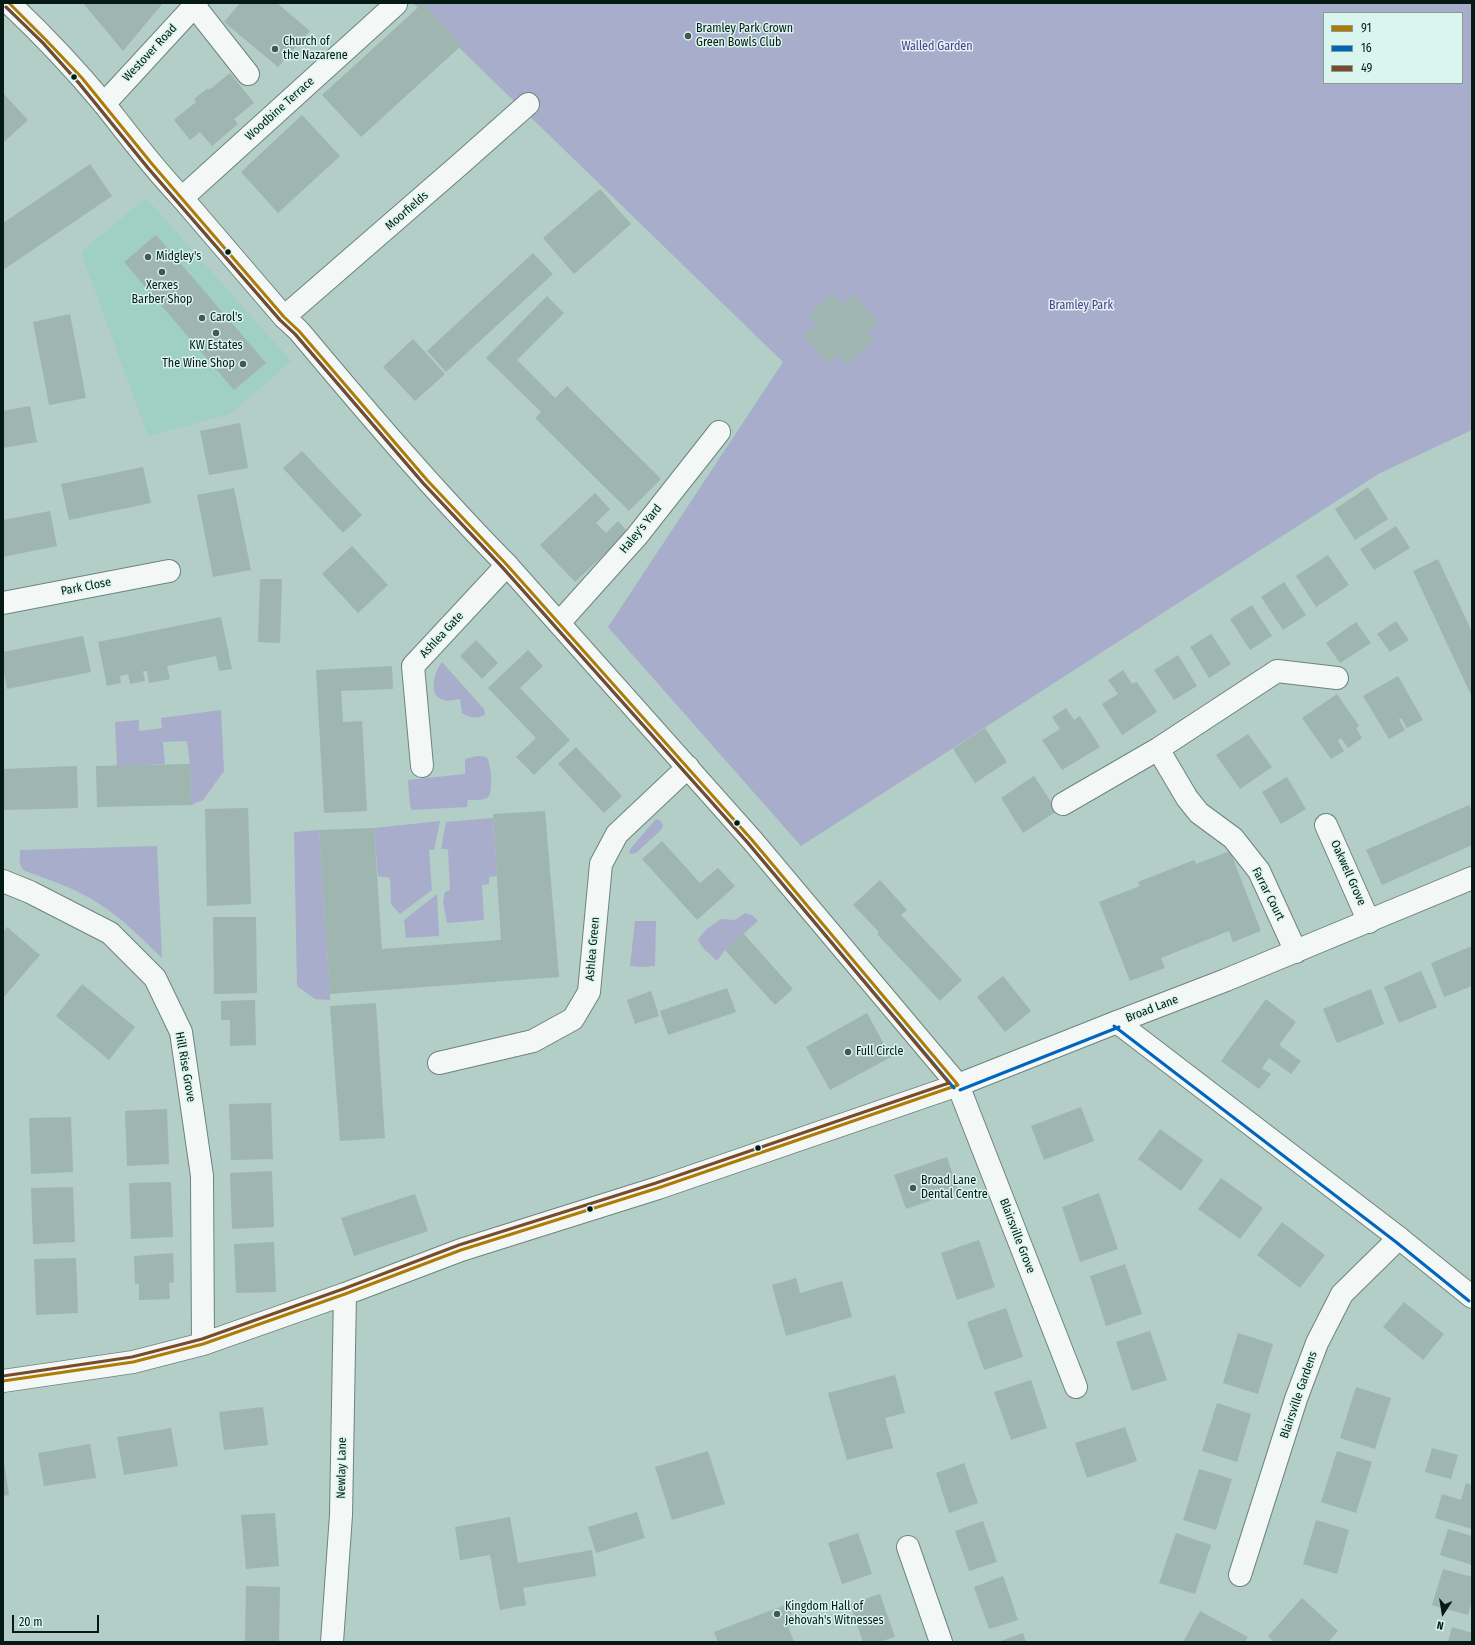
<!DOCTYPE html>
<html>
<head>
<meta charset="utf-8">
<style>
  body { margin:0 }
  #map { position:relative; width:1475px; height:1645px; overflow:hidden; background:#b2cec6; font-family:"Fira Sans Condensed",sans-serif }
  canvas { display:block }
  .frame { position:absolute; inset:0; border:4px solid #051a15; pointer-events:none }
  .legend { position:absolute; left:1323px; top:12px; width:140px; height:72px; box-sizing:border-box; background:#daf5ed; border:1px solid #859d97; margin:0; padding:5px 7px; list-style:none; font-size:12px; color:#051a15 }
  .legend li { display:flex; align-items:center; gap:8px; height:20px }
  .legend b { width:20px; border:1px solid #859d97 }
  .north { position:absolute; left:1423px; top:1593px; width:40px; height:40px; -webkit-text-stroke:3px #daf5ed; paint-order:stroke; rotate:192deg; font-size:11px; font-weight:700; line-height:16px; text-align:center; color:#051a15 }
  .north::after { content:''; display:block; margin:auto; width:14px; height:18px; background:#051a15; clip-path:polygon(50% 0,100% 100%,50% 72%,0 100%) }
  .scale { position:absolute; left:12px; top:1615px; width:87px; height:18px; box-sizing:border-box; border:2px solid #051a15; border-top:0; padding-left:5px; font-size:12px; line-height:14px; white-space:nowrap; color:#051a15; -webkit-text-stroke:3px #daf5ed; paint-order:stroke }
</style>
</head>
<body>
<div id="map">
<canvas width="1475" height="1645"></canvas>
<div class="frame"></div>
<ul class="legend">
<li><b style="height:5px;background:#ae7c06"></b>91</li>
<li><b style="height:5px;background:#0065bd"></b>16</li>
<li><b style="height:5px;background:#7a4b2a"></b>49</li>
</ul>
<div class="north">N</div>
<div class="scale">20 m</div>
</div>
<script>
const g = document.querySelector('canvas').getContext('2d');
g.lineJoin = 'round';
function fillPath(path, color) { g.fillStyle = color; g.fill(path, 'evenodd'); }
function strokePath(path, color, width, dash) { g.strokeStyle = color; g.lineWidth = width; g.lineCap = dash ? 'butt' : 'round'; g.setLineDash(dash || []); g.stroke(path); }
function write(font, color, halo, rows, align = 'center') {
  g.font = font + ' "Fira Sans Condensed",sans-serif'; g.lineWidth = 3; g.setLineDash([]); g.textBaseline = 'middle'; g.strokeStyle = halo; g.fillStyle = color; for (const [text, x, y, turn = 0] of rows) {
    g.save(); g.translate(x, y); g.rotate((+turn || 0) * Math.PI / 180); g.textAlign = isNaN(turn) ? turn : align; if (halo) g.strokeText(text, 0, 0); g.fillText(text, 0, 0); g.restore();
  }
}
fillPath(new Path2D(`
  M 146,198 L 291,361 L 230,414 L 148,436 L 81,252 Z`), '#a0d0c2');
fillPath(new Path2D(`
  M 413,3 L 1472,3 L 1472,430 L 1380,473 L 801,846 L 608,627 L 783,362 ZM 1324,13 L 1462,13 L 1462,83 L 1324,83 Z
  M 442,662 L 484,709 L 485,715 C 477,719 469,718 462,713 L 460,699 C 454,700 447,702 441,699 C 428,694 435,670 442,662 Z
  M 221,710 L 224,771 L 203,800 L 191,805 L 190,764 L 187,741 L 163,742 L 165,764 L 117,766 L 115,722 L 139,720 L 139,731 L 162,728 L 161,718 Z
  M 477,756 C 481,756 484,756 487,758 C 491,763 493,791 489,796 C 485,801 474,800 468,800 L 467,807 L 412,810 L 410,806 L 408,780 L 465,774 L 465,759 Z
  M 493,818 L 497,876 L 489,877 L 489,884 L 482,885 L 484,920 L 447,923 L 443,901 L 445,892 L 450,890 L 448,849 L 441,849 L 446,822 Z
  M 656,819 L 661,821 L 663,825 L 661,830 L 636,853 L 630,854 L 629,852 L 631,848 Z
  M 440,821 L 434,850 L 429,850 L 432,890 L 400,914 L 391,904 L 390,878 L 378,876 L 374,828 Z
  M 319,830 L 330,993 L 330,1000 L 315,999 L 297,986 L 294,832 Z
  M 157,846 L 162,958 C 143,940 124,920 101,905 C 79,890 51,880 25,871 C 18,866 20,858 20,850 Z
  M 437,894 L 439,936 L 406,938 L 404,920 Z
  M 745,913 L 752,915 L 758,921 L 725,950 L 717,961 L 702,947 L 698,939 L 708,928 L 721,919 L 735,920 Z
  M 635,921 L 656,921 L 655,966 L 642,967 L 630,966 Z`), '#a8adcb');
fillPath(new Path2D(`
  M 83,3 L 163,3 L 123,51 Z
  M 240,3 L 277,3 L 310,31 L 278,67 L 224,22 Z
  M 423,3 L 462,45 L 361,137 L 322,95 Z
  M 230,73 L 254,103 L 234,119 L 238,124 L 212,146 L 200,132 L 190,140 L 174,120 L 196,102 L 194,99 L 208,88 L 209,90 Z
  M 3,93 L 28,120 L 3,143 Z
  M 302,115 L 340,156 L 278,213 L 241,172 Z
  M 90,164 L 112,196 L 3,270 L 3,223 Z
  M 600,189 L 631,224 L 574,274 L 543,238 Z
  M 156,235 L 266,363 L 234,390 L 124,262 Z
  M 533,253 L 553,274 L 446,372 L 427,351 Z
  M 832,293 L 843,304 L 853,294 L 878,321 L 867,332 L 874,340 L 847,365 L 838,354 L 828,363 L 803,336 L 816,325 L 808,316 Z
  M 547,296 L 564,313 L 517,360 L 555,398 L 567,386 L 661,479 L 629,511 L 535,418 L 541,412 L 486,358 Z
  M 70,314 L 86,398 L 49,405 L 33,322 Z
  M 413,339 L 445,374 L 415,401 L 383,367 Z
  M 30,406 L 37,442 L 3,448 L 3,411 Z
  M 240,423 L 248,468 L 209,475 L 200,431 Z
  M 302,451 L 362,515 L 343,533 L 283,468 Z
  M 143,467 L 151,503 L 69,520 L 61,484 Z
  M 1368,487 L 1388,519 L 1355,540 L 1335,509 Z
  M 234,488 L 251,570 L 213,577 L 197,495 Z
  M 595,493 L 610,509 L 596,523 L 606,533 L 618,521 L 632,537 L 617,551 L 612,547 L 575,582 L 540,545 Z
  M 50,511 L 57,546 L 3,557 L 3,520 Z
  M 1396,526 L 1410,548 L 1374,570 L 1360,549 Z
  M 352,546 L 388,585 L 358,613 L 322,574 Z
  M 1328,555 L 1349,585 L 1316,607 L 1296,576 Z
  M 1438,559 L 1472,632 L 1472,697 L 1413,571 Z
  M 260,579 L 282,579 L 280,643 L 258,642 Z
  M 1284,582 L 1306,615 L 1283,630 L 1261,597 Z
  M 1252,605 L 1272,636 L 1250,650 L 1230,619 Z
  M 221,617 L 232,669 L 219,671 L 216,656 L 167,666 L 170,679 L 149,683 L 147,671 L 143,671 L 145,681 L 130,684 L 128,674 L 120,676 L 121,683 L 107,686 L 98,642 Z
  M 1396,621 L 1409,640 L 1390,652 L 1377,634 Z
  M 1356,622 L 1371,643 L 1340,663 L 1326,643 Z
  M 1211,634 L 1231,664 L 1209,678 L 1190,647 Z
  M 83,636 L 91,672 L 7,689 L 3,668 L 3,652 Z
  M 476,640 L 498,663 L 482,679 L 460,656 Z
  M 528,650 L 543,666 L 520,688 L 570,740 L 534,775 L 516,757 L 536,738 L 488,688 Z
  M 1178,655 L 1197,686 L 1174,700 L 1154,670 Z
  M 392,666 L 393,689 L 341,691 L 343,722 L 362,721 L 367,811 L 324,813 L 316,670 Z
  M 1123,670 L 1132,684 L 1137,682 L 1157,712 L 1122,735 L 1102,704 L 1118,694 L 1108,680 Z
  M 1398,676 L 1423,720 L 1407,728 L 1401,718 L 1399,719 L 1405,730 L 1389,739 L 1363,696 Z
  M 1337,694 L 1359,726 L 1356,728 L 1362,738 L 1348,748 L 1341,738 L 1338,741 L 1344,751 L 1331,759 L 1302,718 Z
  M 1066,708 L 1074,720 L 1080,716 L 1100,747 L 1062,770 L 1042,740 L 1060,729 L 1052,717 Z
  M 985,728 L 1007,762 L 975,783 L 953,749 Z
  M 1248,734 L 1272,767 L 1240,789 L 1216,755 Z
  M 576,747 L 622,796 L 604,813 L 558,764 Z
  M 190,764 L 191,805 L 97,807 L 96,766 Z
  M 77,766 L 78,808 L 3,810 L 3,769 Z
  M 1034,776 L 1057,811 L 1023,833 L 1001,798 Z
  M 1287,777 L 1306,809 L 1281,824 L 1262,792 Z
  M 1469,805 L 1472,812 L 1472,845 L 1382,885 L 1366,850 Z
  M 248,808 L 251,904 L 207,906 L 205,809 Z
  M 545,811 L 559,977 L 330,994 L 319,830 L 374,828 L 382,949 L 501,940 L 493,814 Z
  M 662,841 L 700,883 L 718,868 L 735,886 L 697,920 L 642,859 Z
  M 1230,851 L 1261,931 L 1233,942 L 1229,931 L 1161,958 L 1165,968 L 1130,981 L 1099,902 L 1140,886 L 1138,882 L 1194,860 L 1196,864 Z
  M 880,880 L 907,910 L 901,915 L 962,980 L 940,1001 L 877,934 L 879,932 L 853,905 Z
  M 213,917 L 256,917 L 257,993 L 214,994 Z
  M 7,927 L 40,955 L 3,998 L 3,932 Z
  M 743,933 L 793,989 L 775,1005 L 725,950 Z
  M 1472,946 L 1472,986 L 1444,997 L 1431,963 Z
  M 1421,971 L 1437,1007 L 1399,1023 L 1384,987 Z
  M 1003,976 L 1031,1011 L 1005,1032 L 977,997 Z
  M 82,984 L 135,1027 L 109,1060 L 56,1016 Z
  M 727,988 L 736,1012 L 668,1035 L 660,1011 Z
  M 1371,989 L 1384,1024 L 1337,1043 L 1323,1009 Z
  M 651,991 L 659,1016 L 635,1024 L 627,1000 Z
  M 1266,999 L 1296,1022 L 1279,1045 L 1301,1061 L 1291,1074 L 1269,1058 L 1262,1068 L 1271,1074 L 1259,1089 L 1221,1061 Z
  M 255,1000 L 256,1045 L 230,1046 L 230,1020 L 221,1020 L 221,1001 Z
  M 376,1003 L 385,1138 L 340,1141 L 330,1006 Z
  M 867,1013 L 891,1057 L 830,1090 L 806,1047 Z
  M 271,1103 L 273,1159 L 231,1160 L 229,1104 Z
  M 1081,1107 L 1094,1141 L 1044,1160 L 1031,1126 Z
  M 167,1109 L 169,1164 L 127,1166 L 125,1111 Z
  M 71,1117 L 73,1172 L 31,1174 L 29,1118 Z
  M 1160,1129 L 1203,1160 L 1181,1191 L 1138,1159 Z
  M 947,1157 L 958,1191 L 906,1209 L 894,1175 Z
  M 272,1171 L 274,1227 L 232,1229 L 230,1173 Z
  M 1221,1178 L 1263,1208 L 1240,1239 L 1198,1209 Z
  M 171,1182 L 173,1237 L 131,1239 L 129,1183 Z
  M 73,1187 L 75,1242 L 33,1244 L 31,1188 Z
  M 1099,1193 L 1118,1249 L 1080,1262 L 1062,1207 Z
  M 415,1194 L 428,1231 L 354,1256 L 341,1218 Z
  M 1282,1222 L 1325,1255 L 1300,1288 L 1257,1255 Z
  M 979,1240 L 995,1287 L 957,1300 L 941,1253 Z
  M 274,1242 L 276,1292 L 236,1293 L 234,1244 Z
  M 173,1253 L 174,1282 L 169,1283 L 170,1299 L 139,1300 L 139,1284 L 135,1284 L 134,1256 Z
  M 76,1258 L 78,1313 L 36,1315 L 34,1259 Z
  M 1125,1264 L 1142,1314 L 1106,1326 L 1090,1276 Z
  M 796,1278 L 800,1293 L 842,1281 L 852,1317 L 786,1336 L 772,1285 Z
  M 1404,1302 L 1444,1334 L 1423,1360 L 1383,1327 Z
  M 1006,1308 L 1023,1357 L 984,1370 L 967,1322 Z
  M 1150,1331 L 1167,1380 L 1132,1391 L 1116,1342 Z
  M 1238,1333 L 1273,1344 L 1258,1394 L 1223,1383 Z
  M 895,1375 L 905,1413 L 885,1418 L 893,1448 L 847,1460 L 828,1393 Z
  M 1031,1380 L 1047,1428 L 1011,1440 L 994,1392 Z
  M 1356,1387 L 1391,1398 L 1375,1449 L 1340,1438 Z
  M 1217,1403 L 1251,1414 L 1237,1462 L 1202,1451 Z
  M 263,1407 L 268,1445 L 224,1450 L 219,1412 Z
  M 1125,1427 L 1137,1461 L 1087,1478 L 1075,1443 Z
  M 171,1428 L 178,1466 L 124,1475 L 117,1437 Z
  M 90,1444 L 96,1478 L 44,1486 L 38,1453 Z
  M 1432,1448 L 1458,1455 L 1451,1479 L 1425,1472 Z
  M 708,1451 L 725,1504 L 672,1520 L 655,1467 Z
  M 1337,1451 L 1372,1462 L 1356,1513 L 1321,1502 Z
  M 3,1455 L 9,1495 L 3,1496 Z
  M 964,1463 L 978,1503 L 949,1513 L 936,1473 Z
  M 1199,1469 L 1232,1479 L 1216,1530 L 1183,1520 Z
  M 1466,1483 L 1472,1485 L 1472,1529 L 1435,1518 L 1442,1494 L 1461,1500 Z
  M 637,1512 L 645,1538 L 596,1553 L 588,1527 Z
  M 275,1513 L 279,1566 L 246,1569 L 241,1515 Z
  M 510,1517 L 518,1563 L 592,1550 L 596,1576 L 523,1588 L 526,1605 L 500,1610 L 490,1555 L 460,1560 L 455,1527 Z
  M 1316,1520 L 1349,1530 L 1337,1574 L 1303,1564 Z
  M 983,1521 L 997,1562 L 969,1571 L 955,1531 Z
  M 1448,1529 L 1472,1536 L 1472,1565 L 1440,1555 Z
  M 858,1533 L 872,1574 L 842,1584 L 828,1543 Z
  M 1176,1533 L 1211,1545 L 1195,1594 L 1159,1583 Z
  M 1443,1569 L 1472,1577 L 1472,1600 L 1468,1615 L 1432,1605 Z
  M 1003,1576 L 1018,1620 L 989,1629 L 974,1587 Z
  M 246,1586 L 280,1587 L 279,1641 L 245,1641 Z
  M 880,1594 L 895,1637 L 879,1642 L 863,1642 L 850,1604 Z
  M 1302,1598 L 1338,1631 L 1328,1642 L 1274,1642 L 1268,1636 Z
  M 788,1604 L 796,1624 L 788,1626 L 794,1642 L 718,1642 L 714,1632 Z
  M 1200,1611 L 1248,1637 L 1245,1642 L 1183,1642 Z
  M 1452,1627 L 1472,1633 L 1472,1642 L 1448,1642 Z
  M 1023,1633 L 1026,1642 L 998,1642 Z`), '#9fb5af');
const minor = new Path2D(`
  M 192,3 L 248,74
  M 104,104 L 197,3
  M 182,198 L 396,4
  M 284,317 L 458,166 L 528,104
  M 3,603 L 169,571
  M 559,623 L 637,536 L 719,432
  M 422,766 L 413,666 L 507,565
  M 1063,804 L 1158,749
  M 1326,825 L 1369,922
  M 3,881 L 30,892 L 110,933 L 155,978 L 181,1032 L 202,1176 L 203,1344
  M 1296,952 L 1259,871 L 1233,838 L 1199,813 L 1187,798 L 1158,749 L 1277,671 L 1337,678
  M 1117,1022 L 1226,980 L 1472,878
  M 439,1063 L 533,1041 L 573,1019 L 589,992 L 601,864 L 617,834 L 688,767
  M 3,1381 L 133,1362 L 203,1344 L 345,1294 L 461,1250 L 658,1188 L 958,1085 L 1076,1387
  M 908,1547 L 941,1642
  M 1240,1575 L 1296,1399 L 1317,1343 L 1342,1294 L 1399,1238
  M 332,1642 L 341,1515 L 345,1294`);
const major = new Path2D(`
  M 9,3 C 43,35 75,69 105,105 C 130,137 154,169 182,198 L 284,317 L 299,331 C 366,411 434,491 507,565 L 752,840 L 958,1085 L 1117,1022 L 1399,1238 L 1472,1297`);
strokePath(minor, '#6d847e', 24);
strokePath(major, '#6d847e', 24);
strokePath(minor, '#f3f8f6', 22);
strokePath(major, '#f3f8f6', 22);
strokePath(new Path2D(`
  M 9,3 L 46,40 L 82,78 L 152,164 L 284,317 L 299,331 L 427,480 L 507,565 L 752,840 L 958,1085
  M 3,1381 L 133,1362 L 203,1344 L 345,1294 L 461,1250 L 658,1188 L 958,1085`), '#ae7c06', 3);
strokePath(new Path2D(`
  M 6,7 L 43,43 L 78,82 L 148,168 L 280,320 L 295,334 L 423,483 L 503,568 L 748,843 L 954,1088
  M 1114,1026 L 1396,1242 L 1469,1301
  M 960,1090 L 1119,1027`), '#0065bd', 3);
strokePath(new Path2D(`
  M 3,1376 L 132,1357 L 202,1339 L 343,1289 L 459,1245 L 656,1183 L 949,1083 L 748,843 L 503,568 L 423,483 L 295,334 L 280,320 L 148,168 L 78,82 L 43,43 L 6,7`), '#7a4b2a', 3);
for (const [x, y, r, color] of [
  [688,36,4,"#425953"],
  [275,49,4,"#425953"],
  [74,77,3.5,"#051a15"],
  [228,252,3.5,"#051a15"],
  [148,257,4,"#425953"],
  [162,272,4,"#425953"],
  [202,318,4,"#425953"],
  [216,333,4,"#425953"],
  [243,364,4,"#425953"],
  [737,823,3.5,"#051a15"],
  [848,1052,4,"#425953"],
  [758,1148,3.5,"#051a15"],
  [913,1188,4,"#425953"],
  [590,1209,3.5,"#051a15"],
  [777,1614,4,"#425953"]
]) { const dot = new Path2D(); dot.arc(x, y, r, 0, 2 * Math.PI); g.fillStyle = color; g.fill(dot); strokePath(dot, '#daf5ed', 1.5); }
write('12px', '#051a15', '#daf5ed', [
  ["Bramley Park Crown",696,29],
  ["Green Bowls Club",696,43],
  ["Church of",283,42],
  ["the Nazarene",283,56],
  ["Midgley's",156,257],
  ["Xerxes",162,286,"center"],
  ["Barber Shop",162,300,"center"],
  ["Carol's",210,318],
  ["KW Estates",216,346,"center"],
  ["The Wine Shop",235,364,"right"],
  ["Full Circle",856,1052],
  ["Broad Lane",921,1181],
  ["Dental Centre",921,1195],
  ["Kingdom Hall of",785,1607],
  ["Jehovah's Witnesses",785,1621]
], 'left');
write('12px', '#563696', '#daf5ed', [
  ["Walled Garden",937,47],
  ["Bramley Park",1081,306]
]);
write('12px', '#051a15', '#daf5ed', [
  ["Westover Road",150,53,-47],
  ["Woodbine Terrace",280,109,-42],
  ["Moorfields",407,211,-41],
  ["Haley's Yard",641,529,-51],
  ["Park Close",86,587,-11],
  ["Ashlea Gate",442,635,-47],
  ["Oakwell Grove",1348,873,66],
  ["Farrar Court",1268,894,63],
  ["Ashlea Green",593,949,-85],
  ["Broad Lane",1152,1009,-21],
  ["Hill Rise Grove",185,1067,80],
  ["Blairsville Grove",1017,1236,69],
  ["Blairsville Gardens",1299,1395,-71],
  ["Newlay Lane",342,1468,-89]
]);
</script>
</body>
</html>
